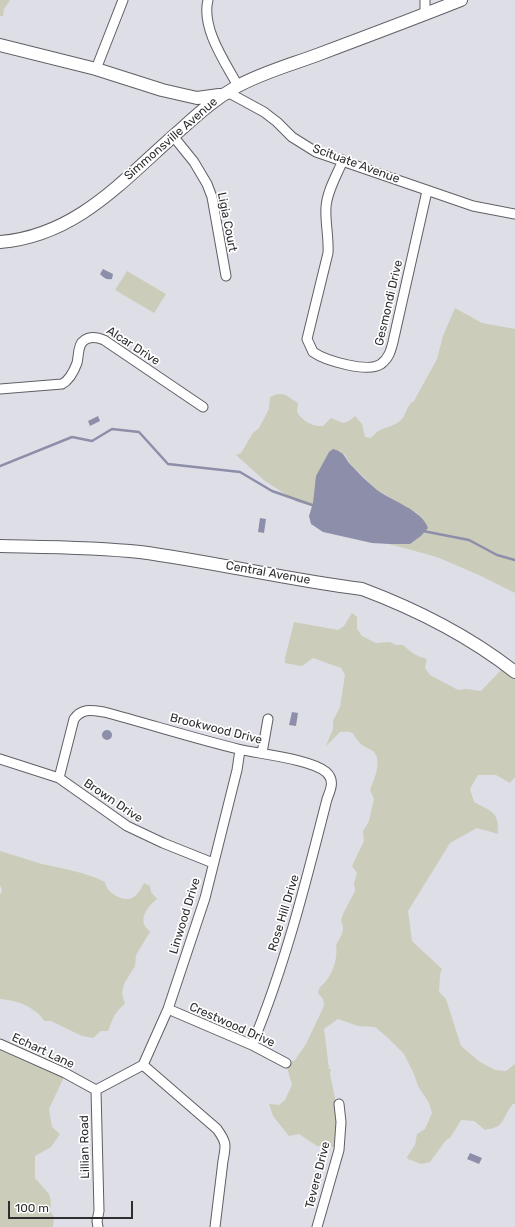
<!DOCTYPE html>
<html>
<head>
<meta charset="utf-8">
<style>
  body { margin:0 }
  #map { position:relative; width:515px; height:1227px; overflow:hidden; background:#dedfe6; font-family:Rubik,sans-serif }
  canvas { display:block }
  .scale { position:absolute; left:8px; top:1201px; width:125px; height:18px; box-sizing:border-box; border:2px solid #2e2e31; border-top:0; padding-left:5px; font-size:12px; line-height:14px; white-space:nowrap; color:#2e2e31; -webkit-text-stroke:3px #fff; paint-order:stroke }
</style>
</head>
<body>
<div id="map">
<canvas width="515" height="1227"></canvas>
<div class="scale">100 m</div>
</div>
<script>
const g = document.querySelector('canvas').getContext('2d');
g.lineJoin = 'round';
function fillPath(path, color) { g.fillStyle = color; g.fill(path, 'evenodd'); }
function strokePath(path, color, width, dash) { g.strokeStyle = color; g.lineWidth = width; g.lineCap = dash ? 'butt' : 'round'; g.setLineDash(dash || []); g.stroke(path); }
function write(font, color, halo, rows, align = 'center') {
  g.font = font + ' Rubik,sans-serif'; g.lineWidth = 3.5; g.setLineDash([]); g.textBaseline = 'middle'; g.strokeStyle = halo; g.fillStyle = color; for (const [text, x, y, turn = 0] of rows) {
    g.save(); g.translate(x, y); g.rotate((+turn || 0) * Math.PI / 180); g.textAlign = isNaN(turn) ? turn : align; if (halo) g.strokeText(text, 0, 0); g.fillText(text, 0, 0); g.restore();
  }
}
fillPath(new Path2D(`
  M 0,0 L 10,0 L 4,9 L 3,16 L 0,16 Z
  M 127,271 L 166,294 L 154,313 L 115,290 Z
  M 455,308 L 482,323 L 515,329 L 515,593 L 481,576 L 437,557 L 389,544 C 409,544 414,545 428,528 L 417,513 L 377,490 L 351,465 L 344,454 L 312,506 L 297,502 L 265,481 L 236,455 L 241,453 L 253,433 L 259,428 L 269,409 L 270,397 C 283,390 287,396 298,403 L 297,412 C 303,421 312,427 323,426 L 331,418 C 343,423 344,426 355,416 L 362,424 L 365,437 L 370,438 C 373,436 374,435 377,432 C 383,427 395,427 402,419 C 407,413 407,404 414,401 L 437,359 L 443,336 Z
  M 352,613 L 357,617 L 357,629 L 362,636 L 376,643 L 390,642 L 396,645 L 403,645 C 410,652 418,657 427,659 L 425,668 L 430,675 L 458,690 L 466,689 L 481,691 L 505,666 L 515,673 L 515,777 L 510,783 L 496,775 L 478,775 L 470,789 L 474,802 C 492,812 499,811 498,834 L 477,828 L 450,843 L 408,911 L 412,941 L 442,969 L 440,975 L 439,992 L 446,999 L 461,1046 L 480,1062 L 495,1070 L 506,1071 L 515,1064 L 515,1104 L 513,1104 C 507,1110 504,1122 498,1126 C 495,1128 489,1129 485,1130 L 474,1121 L 461,1120 L 450,1138 L 446,1140 L 430,1162 L 421,1164 L 408,1159 L 407,1157 L 415,1145 L 417,1134 L 425,1129 L 432,1113 L 429,1103 L 418,1086 L 414,1074 L 404,1054 L 387,1037 L 375,1027 L 358,1026 L 338,1019 L 324,1029 L 329,1069 L 331,1069 L 330,1074 L 340,1122 L 338,1147 L 317,1146 L 299,1134 L 289,1136 L 273,1116 L 269,1104 L 279,1105 L 285,1100 L 292,1085 L 286,1064 L 295,1060 L 306,1044 L 324,1006 L 323,999 L 318,993 C 320,985 321,987 326,981 C 334,971 338,956 336,945 C 341,936 346,930 341,921 L 343,914 L 355,891 L 354,883 L 357,873 L 352,866 L 364,841 L 363,831 L 369,821 L 374,799 L 370,790 C 374,780 383,760 373,751 C 369,748 363,747 360,743 C 351,734 357,731 340,732 L 326,746 L 333,729 L 333,721 L 340,707 L 345,675 L 341,668 L 313,658 L 302,666 L 285,663 L 285,658 L 294,622 L 338,630 L 344,626 Z
  M 0,851 C 14,855 28,860 42,864 C 64,869 85,872 105,882 C 106,892 120,900 129,899 C 137,897 141,889 144,883 L 150,886 L 151,892 L 157,899 C 150,904 141,915 144,924 C 145,927 148,930 150,932 L 136,955 L 135,966 L 124,984 L 122,993 L 125,1004 C 115,1011 112,1020 108,1031 L 101,1031 L 93,1038 L 82,1036 L 51,1021 L 44,1021 C 36,1007 16,1000 0,999 L 0,895 L 2,890 L 0,885 Z
  M 0,1044 L 64,1077 L 49,1109 L 52,1127 L 60,1134 L 51,1147 L 35,1156 L 35,1178 L 49,1194 L 51,1202 L 50,1211 L 54,1217 L 53,1227 L 0,1227 Z`), '#cbccb9');
fillPath(new Path2D(`
  M 103,269 L 113,274 L 112,279 C 106,280 104,278 100,274 Z
  M 98,416 L 100,421 L 90,426 L 88,421 Z
  M 333,449 C 347,453 344,459 353,467 C 360,475 369,483 377,490 C 392,501 422,510 428,528 L 421,536 L 410,544 L 389,544 L 372,543 L 323,532 L 311,524 L 309,516 L 313,503 L 316,476 L 329,452 Z
  M 260,518 L 266,519 L 264,533 L 258,532 Z
  M 292,712 L 298,713 L 296,726 L 289,725 Z
  M102 735a5 5 0 1 1 10 0a5 5 0 1 1-10 0Z
  M 470,1153 L 482,1158 L 479,1164 L 467,1159 Z`), '#8d8ea9');
strokePath(new Path2D(`
  M 0,466 L 72,437 L 92,441 L 112,429 L 139,432 L 168,464 L 240,472 L 272,491 L 315,506
  M 423,531 L 469,540 L 497,555 L 515,560`), '#8d8ea9', 2.5);
const street = new Path2D(`
  M 208,0 C 201,28 225,62 238,86
  M 425,14 L 425,0
  M 96,69 L 123,0
  M 223,94 L 231,94 L 264,112 L 277,122 L 292,137 L 316,152 L 473,206 L 515,214
  M 173,136 L 194,162 L 207,184 L 212,197 L 226,276
  M 343,160 C 337,175 327,191 326,207 C 325,222 329,238 328,253 L 307,339 L 313,352 C 326,361 368,373 381,364 C 389,358 391,350 393,342 L 427,191
  M 0,389 L 62,384 C 70,380 74,371 77,363 C 78,359 78,355 79,350 C 81,337 93,335 104,340 L 203,407
  M 262,753 L 268,719
  M 0,759 L 59,778 L 127,826 L 163,843 L 213,863
  M 59,778 L 74,719 C 82,708 91,710 104,712 C 149,724 193,738 238,749 C 259,754 311,759 326,772 C 335,780 331,789 327,799 C 306,882 285,966 252,1045
  M 168,1009 L 252,1045 L 286,1063
  M 0,1044 L 65,1073 L 96,1090
  M 143,1065 L 168,1009 L 205,898 L 237,770 L 240,750
  M 96,1090 L 143,1065 L 217,1129 C 227,1143 226,1145 223,1161 L 215,1227
  M 96,1090 L 99,1211 L 97,1221 L 98,1227
  M 317,1227 L 339,1150 L 341,1122 L 339,1104`);
const secondary = new Path2D(`
  M 0,45 L 96,69 L 162,90 L 197,98 L 219,95
  M 0,242 C 77,236 124,179 178,132 C 197,115 213,100 236,87 C 261,73 290,65 317,55 C 365,37 413,19 461,0
  M 0,546 C 47,547 93,547 140,552 C 215,562 288,580 362,589 C 418,610 469,636 515,672`);
strokePath(street, '#5f5f66', 11);
strokePath(secondary, '#5f5f66', 14);
strokePath(street, '#fff', 9);
strokePath(secondary, '#fff', 12);
write('12px', '#2e2e31', '#fff', [
  ["Simmonsville Avenue",171,139,-41],
  ["Scituate Avenue",356,164,20],
  ["Ligia Court",227,222,79],
  ["Gesmondi Drive",389,303,-77],
  ["Alcar Drive",133,346,33],
  ["Central Avenue",268,573,10],
  ["Brookwood Drive",216,729,14],
  ["Brown Drive",113,801,34],
  ["Rose Hill Drive",284,913,-73],
  ["Linwood Drive",185,916,-73],
  ["Crestwood Drive",232,1025,24],
  ["Echart Lane",43,1051,25],
  ["Lillian Road",85,1147,-91],
  ["Tevere Drive",318,1175,-76]
]);
</script>
</body>
</html>
